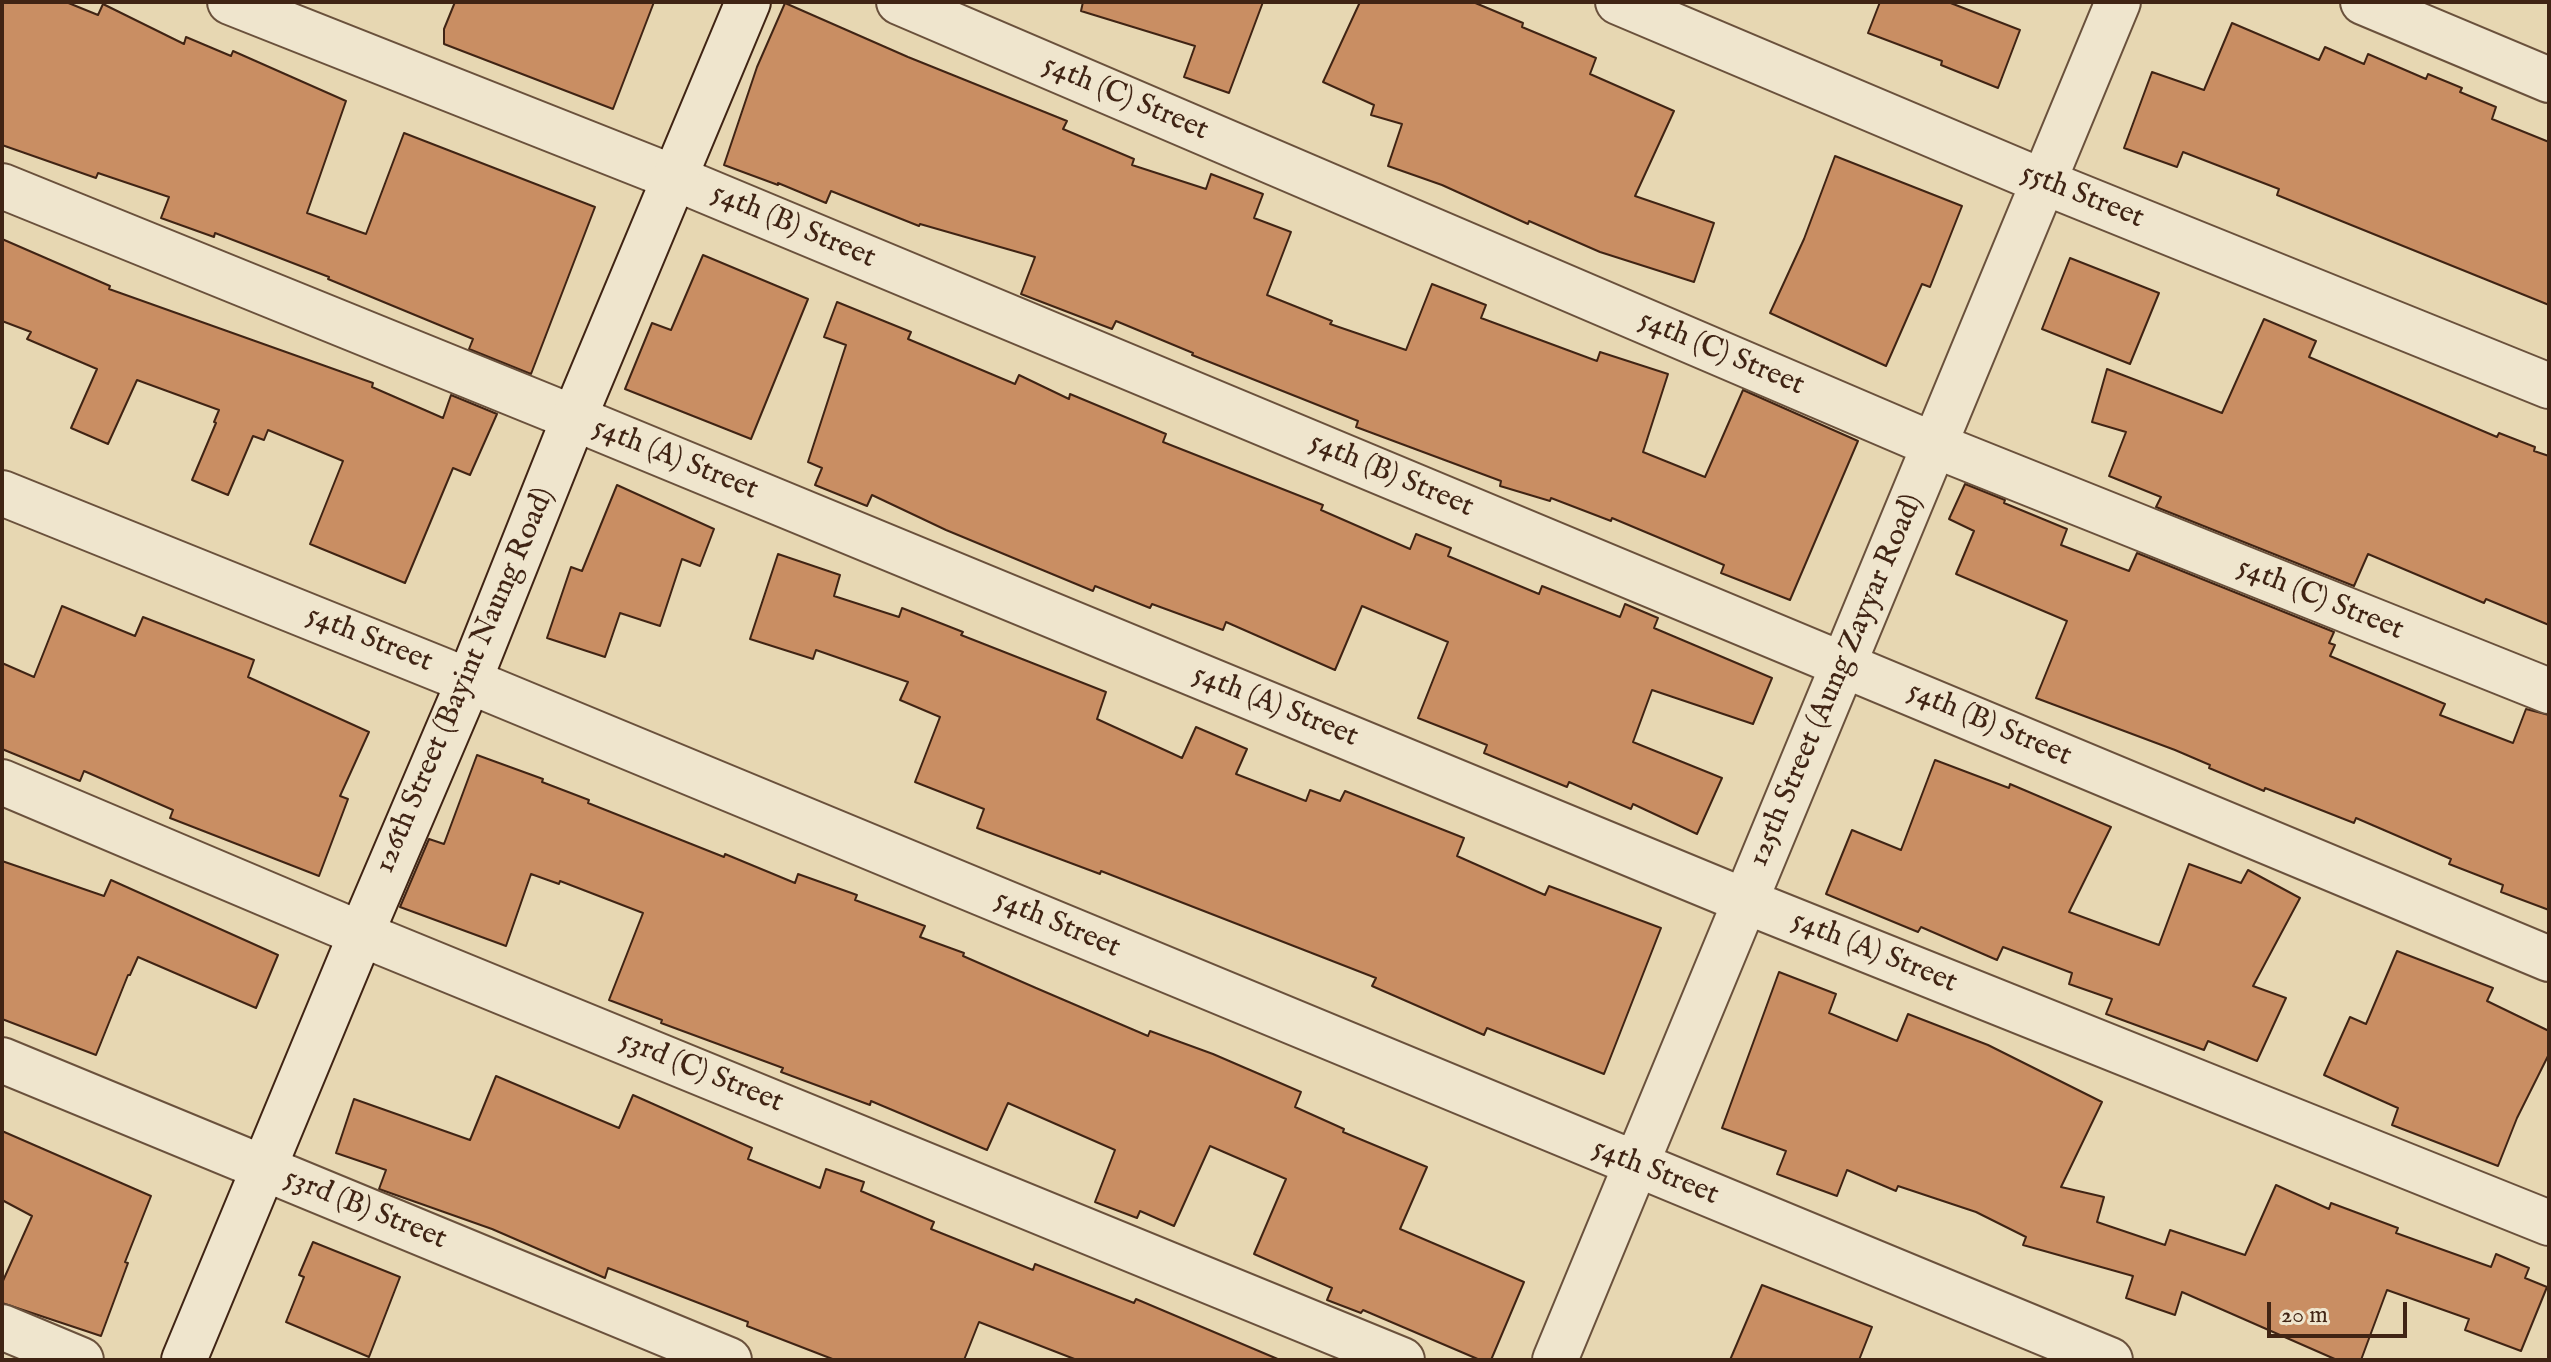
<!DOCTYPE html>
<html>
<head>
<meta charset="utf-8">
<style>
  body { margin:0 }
  #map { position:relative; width:2551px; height:1362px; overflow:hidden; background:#e7d7b2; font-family:"IM FELL English",serif }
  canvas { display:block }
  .frame { position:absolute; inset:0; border:4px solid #402414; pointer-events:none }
  .scale { position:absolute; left:2267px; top:1302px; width:140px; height:36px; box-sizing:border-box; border:4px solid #402414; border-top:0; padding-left:10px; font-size:24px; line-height:28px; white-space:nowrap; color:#402414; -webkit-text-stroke:6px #efe5cd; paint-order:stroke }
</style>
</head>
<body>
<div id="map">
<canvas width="2551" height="1362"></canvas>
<div class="frame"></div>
<div class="scale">20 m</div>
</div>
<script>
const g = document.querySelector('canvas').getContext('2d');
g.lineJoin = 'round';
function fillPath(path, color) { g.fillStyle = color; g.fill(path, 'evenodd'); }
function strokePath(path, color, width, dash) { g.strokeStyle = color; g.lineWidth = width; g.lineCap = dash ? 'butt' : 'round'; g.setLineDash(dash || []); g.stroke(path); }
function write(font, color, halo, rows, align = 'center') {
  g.font = font + ' "IM FELL English",serif'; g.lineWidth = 6; g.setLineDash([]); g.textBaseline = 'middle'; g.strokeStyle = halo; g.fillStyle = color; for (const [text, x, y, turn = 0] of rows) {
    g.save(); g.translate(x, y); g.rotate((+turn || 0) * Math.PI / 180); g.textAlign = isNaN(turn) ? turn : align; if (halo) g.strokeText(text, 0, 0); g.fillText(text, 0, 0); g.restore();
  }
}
const building = new Path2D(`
  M 2,2 L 66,2 L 98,15 L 103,4 L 184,44 L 186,37 L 231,56 L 233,51 L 346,101 L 307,213 L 366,234 L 404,133 L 595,207 L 531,374 L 469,349 L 473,339 L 328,279 L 329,277 L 215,233 L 214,237 L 161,218 L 169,197 L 98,173 L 96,178 L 2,145 Z
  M 455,2 L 654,2 L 613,109 L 444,44 L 444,29 Z
  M 1083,2 L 1263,2 L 1229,93 L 1184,77 L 1195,46 L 1081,11 Z
  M 1360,2 L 1473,2 L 1523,23 L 1522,27 L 1596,58 L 1590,74 L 1674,111 L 1635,196 L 1714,223 L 1694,282 L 1600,252 L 1529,221 L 1528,224 L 1442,185 L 1388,166 L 1402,124 L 1371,115 L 1374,105 L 1323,82 Z
  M 1880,2 L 1948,2 L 2020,30 L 1998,88 L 1941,65 L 1942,61 L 1868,33 Z
  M 785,3 L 908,57 L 1067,121 L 1063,129 L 1134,159 L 1132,165 L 1206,189 L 1211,174 L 1263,194 L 1254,218 L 1291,232 L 1267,295 L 1332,321 L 1330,324 L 1406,350 L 1432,284 L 1486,305 L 1481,318 L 1597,361 L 1600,352 L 1668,374 L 1643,452 L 1705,477 L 1743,390 L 1858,441 L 1790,600 L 1721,573 L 1724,565 L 1612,518 L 1611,521 L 1551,498 L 1550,501 L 1500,486 L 1501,481 L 1356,427 L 1358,421 L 1192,355 L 1193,353 L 1116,321 L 1112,329 L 1021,294 L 1035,257 L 920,224 L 919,226 L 831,191 L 826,203 L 778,183 L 778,185 L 724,165 L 757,67 Z
  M 2232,23 L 2319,60 L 2325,47 L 2364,64 L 2368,54 L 2426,79 L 2428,74 L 2462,88 L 2460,92 L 2496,107 L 2492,119 L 2549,142 L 2549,305 L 2277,195 L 2279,189 L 2183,152 L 2177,167 L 2124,148 L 2152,72 L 2204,90 Z
  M 1835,156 L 1962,206 L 1930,287 L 1922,284 L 1886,366 L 1770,313 L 1804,239 Z
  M 2,239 L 110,286 L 109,289 L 373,383 L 372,387 L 443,418 L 451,395 L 497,414 L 470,475 L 453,468 L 405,583 L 310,544 L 343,461 L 268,430 L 264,440 L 253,436 L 228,495 L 192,480 L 216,423 L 214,422 L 219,410 L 137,380 L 108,444 L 71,428 L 97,369 L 27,339 L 31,332 L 2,321 Z
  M 703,255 L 808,299 L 751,439 L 625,389 L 652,323 L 671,330 Z
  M 2070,258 L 2159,293 L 2130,364 L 2042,329 Z
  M 837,302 L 911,332 L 908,339 L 1015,384 L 1019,375 L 1069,399 L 1070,394 L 1166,434 L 1163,442 L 1323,505 L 1321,510 L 1410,549 L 1416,534 L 1451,548 L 1448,556 L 1539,594 L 1542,586 L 1620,617 L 1625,604 L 1658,618 L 1654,628 L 1772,678 L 1753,724 L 1652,690 L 1633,742 L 1722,778 L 1697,834 L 1633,804 L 1631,809 L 1569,782 L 1567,787 L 1484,753 L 1487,745 L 1418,718 L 1448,642 L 1362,606 L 1335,670 L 1226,622 L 1223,630 L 1152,604 L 1150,608 L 1095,586 L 1093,591 L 946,530 L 872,495 L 867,506 L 815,485 L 822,468 L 808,462 L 846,345 L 824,337 Z
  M 2264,319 L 2316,341 L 2309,357 L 2497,437 L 2499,433 L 2535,447 L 2534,451 L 2549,456 L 2549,625 L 2486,599 L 2484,603 L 2368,554 L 2354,586 L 2156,507 L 2161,497 L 2109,476 L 2126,432 L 2092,422 L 2107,369 L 2222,413 Z
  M 1965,484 L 2005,500 L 2004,503 L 2067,529 L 2061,545 L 2129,571 L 2137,553 L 2334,632 L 2329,643 L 2335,645 L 2330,656 L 2445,704 L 2440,715 L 2513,743 L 2526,709 L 2549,715 L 2549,910 L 2501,892 L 2503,885 L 2449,864 L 2451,859 L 2356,818 L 2354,823 L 2265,788 L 2264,791 L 2209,768 L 2210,765 L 2175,750 L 2036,698 L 2067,621 L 1956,574 L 1974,531 L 1949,519 Z
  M 617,485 L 714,529 L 700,566 L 682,559 L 660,626 L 620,613 L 605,657 L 547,638 L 571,567 L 582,571 Z
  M 778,554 L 840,575 L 834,596 L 899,617 L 902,608 L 963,632 L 961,635 L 1106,692 L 1097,719 L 1182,758 L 1196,727 L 1247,749 L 1236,774 L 1306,801 L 1310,790 L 1340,801 L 1345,791 L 1464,838 L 1457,856 L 1545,895 L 1549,886 L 1661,928 L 1604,1074 L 1487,1028 L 1484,1035 L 1372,986 L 1376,978 L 1101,871 L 1100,874 L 977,828 L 984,809 L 915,782 L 940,717 L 900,700 L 908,682 L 816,650 L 813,659 L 750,639 Z
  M 62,606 L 135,636 L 143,617 L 254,660 L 248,677 L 369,732 L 340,796 L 348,799 L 319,876 L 170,818 L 173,810 L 84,771 L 80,781 L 2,749 L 2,663 L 34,677 Z
  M 477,755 L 543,779 L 542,782 L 589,800 L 588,803 L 724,857 L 725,854 L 795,883 L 798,874 L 857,895 L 855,900 L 925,926 L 920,937 L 964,953 L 963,956 L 1036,988 L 1148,1036 L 1150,1031 L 1213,1054 L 1301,1092 L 1295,1107 L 1344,1129 L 1343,1132 L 1427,1167 L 1400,1229 L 1524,1282 L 1491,1360 L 1480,1360 L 1363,1310 L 1361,1313 L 1327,1300 L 1332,1288 L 1254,1254 L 1286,1179 L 1210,1146 L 1174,1226 L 1140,1211 L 1137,1218 L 1095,1202 L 1115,1150 L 1008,1103 L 987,1150 L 871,1101 L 870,1105 L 781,1072 L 783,1068 L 661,1023 L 662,1020 L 609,1000 L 643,913 L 560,881 L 559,884 L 531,874 L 506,946 L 400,907 L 429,839 L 444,844 Z
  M 1935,760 L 2009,788 L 2010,784 L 2111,827 L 2069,912 L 2159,945 L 2189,864 L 2241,883 L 2248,870 L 2300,898 L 2253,986 L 2286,998 L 2257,1061 L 2208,1041 L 2204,1050 L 2106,1014 L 2112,999 L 2069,984 L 2072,973 L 2003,947 L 1997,960 L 1921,927 L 1918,932 L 1826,894 L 1852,830 L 1901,850 Z
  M 2,861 L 104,896 L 111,880 L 278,955 L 256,1008 L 138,957 L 130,975 L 128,975 L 96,1055 L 2,1019 Z
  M 2397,951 L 2493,988 L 2487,1001 L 2549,1031 L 2549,1054 L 2517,1118 L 2498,1166 L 2392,1125 L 2398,1108 L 2324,1075 L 2350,1017 L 2366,1024 Z
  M 1779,972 L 1836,994 L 1829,1013 L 1897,1041 L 1908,1014 L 1988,1045 L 2102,1102 L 2061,1187 L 2104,1197 L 2097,1222 L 2165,1245 L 2170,1230 L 2245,1255 L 2276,1185 L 2329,1209 L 2331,1203 L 2398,1228 L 2396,1233 L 2491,1267 L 2496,1254 L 2529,1268 L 2525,1278 L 2547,1287 L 2521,1351 L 2465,1330 L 2469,1319 L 2387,1290 L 2361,1360 L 2337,1360 L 2182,1292 L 2175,1315 L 2126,1298 L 2133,1276 L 2023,1245 L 2026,1237 L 1976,1212 L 1898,1186 L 1896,1191 L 1847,1170 L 1837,1196 L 1777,1174 L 1786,1151 L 1722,1128 Z
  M 496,1076 L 619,1128 L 633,1095 L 752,1148 L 748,1159 L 820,1188 L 826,1169 L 864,1182 L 861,1191 L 934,1222 L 931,1229 L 1033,1270 L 1035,1264 L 1134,1303 L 1136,1299 L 1280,1360 L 1077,1360 L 979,1322 L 964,1360 L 835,1360 L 747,1326 L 748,1322 L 608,1268 L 605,1278 L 492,1229 L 379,1189 L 386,1170 L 336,1153 L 354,1099 L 470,1140 Z
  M 2,1131 L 151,1196 L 125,1262 L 128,1263 L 101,1336 L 2,1303 L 2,1283 L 32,1216 L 2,1200 Z
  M 313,1242 L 400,1277 L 369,1357 L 286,1322 L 304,1277 L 299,1275 Z
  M 1762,1285 L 1872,1327 L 1859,1360 L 1730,1360 Z`);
fillPath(building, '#c98e63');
strokePath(building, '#402414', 2);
const street = new Path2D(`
  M 230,2 L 675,178 L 2549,959
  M 899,2 L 1934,445 L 2549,691
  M 1618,2 L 2044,182 L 2549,386
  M 2363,2 L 2549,80
  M 2,186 L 574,418 L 1745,901 L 2549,1223
  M 2,493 L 469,681 L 2110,1360
  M 2,782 L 361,934 L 1402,1360
  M 2,1060 L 729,1360
  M 2,1327 L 81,1360
  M 1555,1360 L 2118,2`);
const secondary = new Path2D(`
  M 184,1360 L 361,934 L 469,681 L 574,418 L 748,2`);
strokePath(street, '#6a513c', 48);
strokePath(secondary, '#402414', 48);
strokePath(street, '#efe5cd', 44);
strokePath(secondary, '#efe5cd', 44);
write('30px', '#402414', '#efe5cd', [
  ["54th (C) Street",1125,99,23],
  ["55th Street",2082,197,22],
  ["54th (B) Street",793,227,23],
  ["54th (C) Street",1721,354,23],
  ["54th (A) Street",675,460,22],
  ["54th (B) Street",1391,476,23],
  ["54th (C) Street",2320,600,22],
  ["54th Street",369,640,22],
  ["126th Street (Bayint Naung Road)",466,681,-67],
  ["125th Street (Aung Zayyar Road)",1837,681,-67],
  ["54th (A) Street",1275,707,22],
  ["54th (B) Street",1989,725,23],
  ["54th Street",1057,925,23],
  ["54th (A) Street",1874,953,22],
  ["53rd (C) Street",701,1073,22],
  ["54th Street",1655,1173,22],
  ["53rd (B) Street",365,1210,22]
]);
</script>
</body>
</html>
